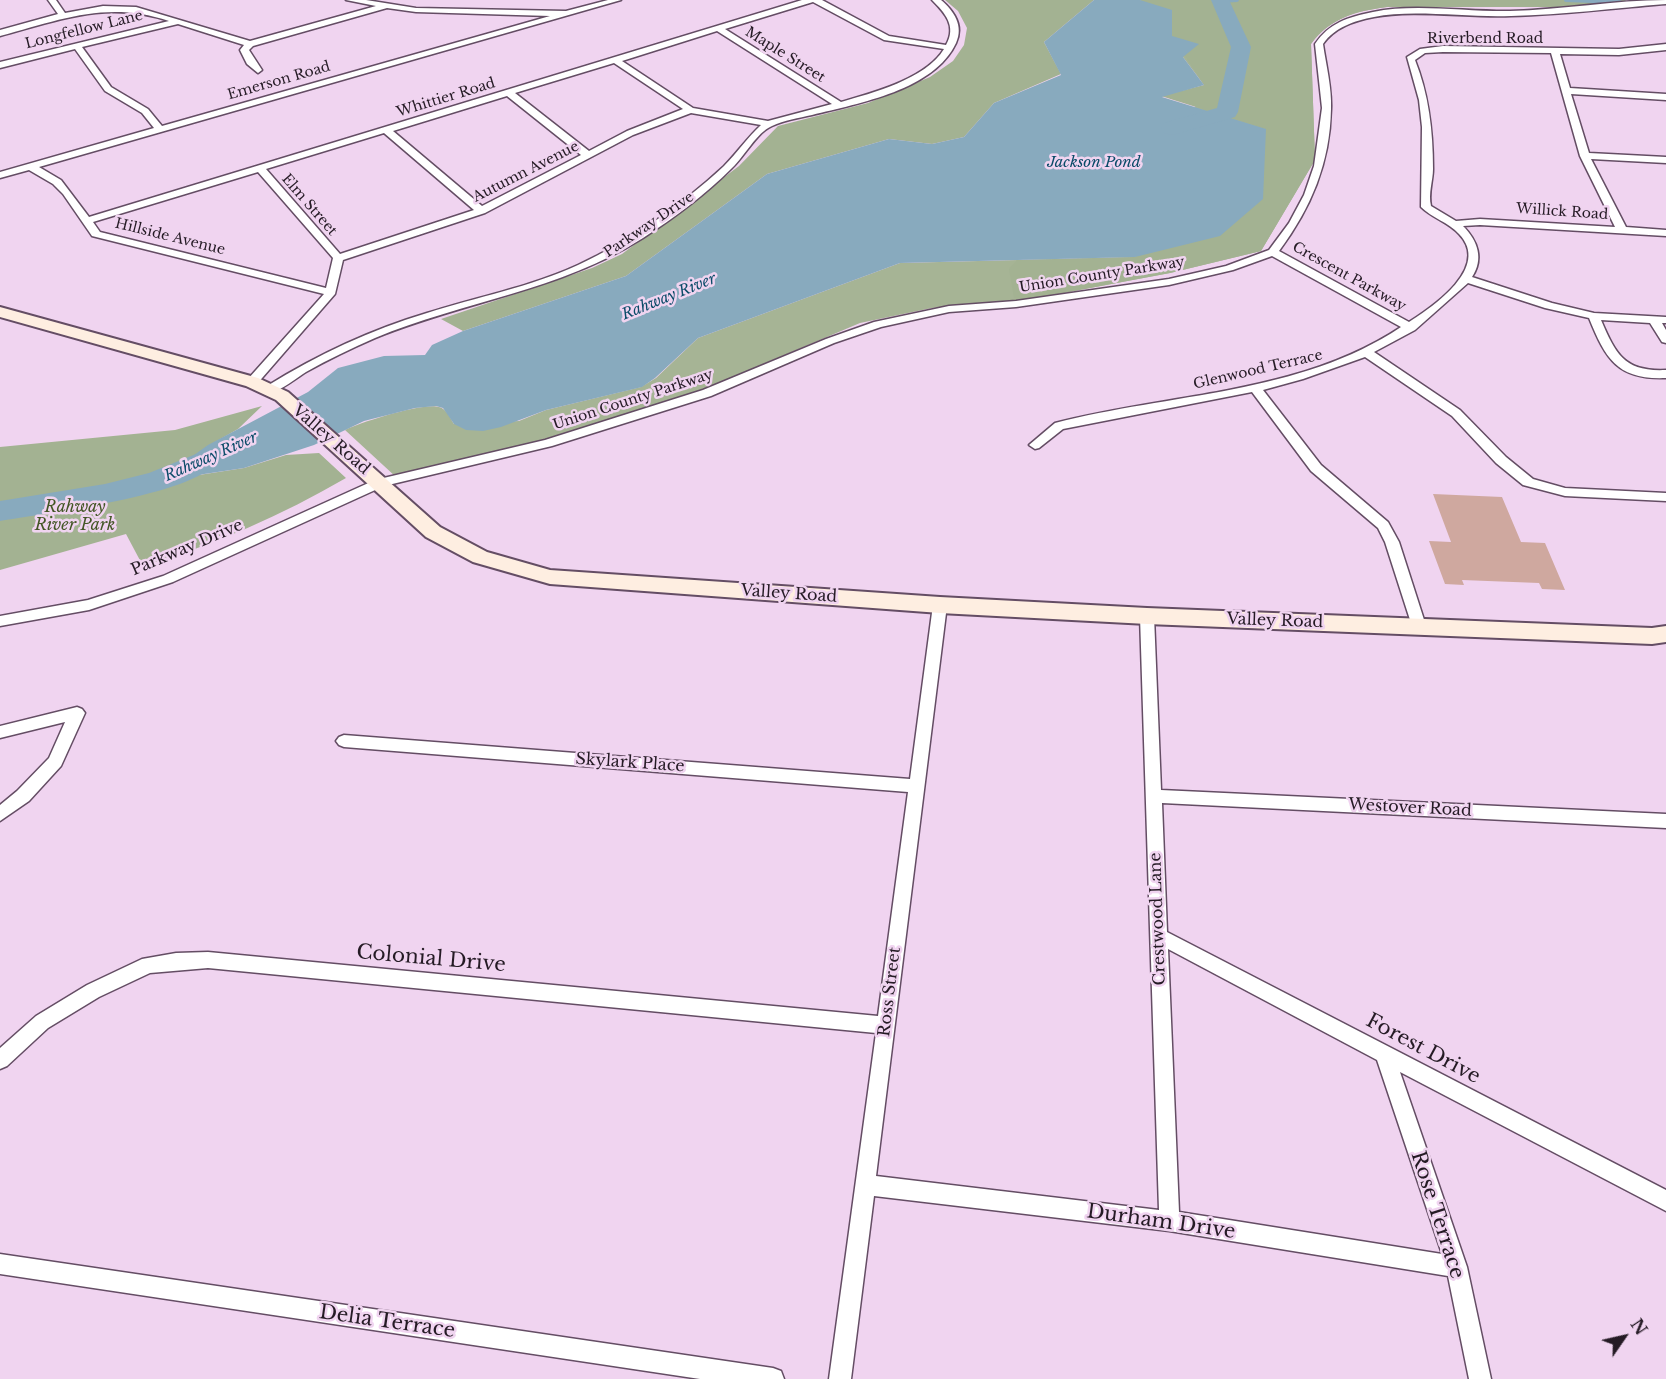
<!DOCTYPE html>
<html>
<head>
<meta charset="utf-8">
<style>
  body { margin:0 }
  #map { position:relative; width:1666px; height:1379px; overflow:hidden; background:#f0d4f0; font-family:"Libre Baskerville",serif }
  canvas { display:block }
  .north { position:absolute; left:1594px; top:1307px; width:60px; height:60px; -webkit-text-stroke:4px #f0d4f0; paint-order:stroke; rotate:56deg; font-size:16px; font-weight:700; line-height:24px; text-align:center; color:#251b25 }
  .north::after { content:''; display:block; margin:auto; width:21px; height:27px; background:#251b25; clip-path:polygon(50% 0,100% 100%,50% 72%,0 100%) }
</style>
</head>
<body>
<div id="map">
<canvas width="1666" height="1379"></canvas>
<div class="north">N</div>
</div>
<script>
const g = document.querySelector('canvas').getContext('2d');
g.lineJoin = 'round';
function fillPath(path, color) { g.fillStyle = color; g.fill(path, 'evenodd'); }
function strokePath(path, color, width, dash) { g.strokeStyle = color; g.lineWidth = width; g.lineCap = dash ? 'butt' : 'round'; g.setLineDash(dash || []); g.stroke(path); }
function write(font, color, halo, rows, align = 'center') {
  g.font = font + ' "Libre Baskerville",serif'; g.lineWidth = 5; g.setLineDash([]); g.textBaseline = 'middle'; g.strokeStyle = halo; g.fillStyle = color; for (const [text, x, y, turn = 0] of rows) {
    g.save(); g.translate(x, y); g.rotate((+turn || 0) * Math.PI / 180); g.textAlign = isNaN(turn) ? turn : align; if (halo) g.strokeText(text, 0, 0); g.fillText(text, 0, 0); g.restore();
  }
}
fillPath(new Path2D(`
  M 1140,0 L 1626,0 L 1565,7 L 1387,7 C 1356,11 1330,18 1311,44 L 1315,160 L 1261,251 L 1170,273 L 1026,300 L 932,308 L 860,323 L 676,401 L 548,443 L 396,477 L 345,430 C 361,422 424,402 439,407 C 447,409 450,418 454,424 L 519,421 L 546,410 L 641,387 L 656,378 L 698,338 L 900,263 L 1135,257 L 1204,85 Z`), '#a6b495');
fillPath(new Path2D(`
  M 945,0 L 1094,0 L 1044,42 L 1061,74 L 994,103 L 964,137 L 932,144 L 889,139 L 767,174 L 626,276 L 463,331 L 441,319 L 592,268 L 622,254 L 739,166 L 778,126 L 868,103 L 930,77 L 953,61 L 964,45 L 967,28 L 958,11 Z
  M 1140,0 L 1626,0 L 1623,4 L 1565,7 L 1387,7 C 1356,11 1330,18 1311,44 L 1315,160 L 1261,251 L 1170,273 L 1026,300 L 1014,298 L 1009,269 L 1017,260 L 1135,257 L 1266,129 L 1161,96 L 1204,85 L 1172,36 Z
  M 262,406 L 238,429 L 208,446 L 160,481 L 244,468 L 286,455 L 319,453 L 346,478 C 282,515 215,545 143,566 L 126,534 L 0,570 L 0,447 L 175,430 Z`), '#a3b292');
fillPath(new Path2D(`
  M 1094,0 L 1140,0 L 1172,10 L 1172,36 L 1199,44 L 1183,57 L 1204,85 L 1162,97 L 1266,129 L 1263,199 L 1220,236 L 1135,257 L 900,263 L 698,338 L 655,378 L 642,387 L 546,410 L 501,427 L 483,431 L 466,430 L 454,424 L 443,408 L 436,406 L 415,408 L 364,421 L 314,445 L 244,468 L 158,481 L 208,445 L 308,392 L 338,368 L 384,356 L 425,355 L 432,345 L 463,331 L 626,276 L 767,174 L 889,139 L 932,144 L 964,137 L 994,103 L 1061,75 L 1044,42 Z`), '#88aabe');
strokePath(new Path2D(`
  M 1566,0 L 1620,2
  M 1221,1 L 1237,0`), '#88aabe', 4);
fillPath(new Path2D(`
  M 1211,0 L 1229,0 L 1251,47 L 1238,112 L 1235,117 L 1180,133 L 1172,135 L 1164,133 L 1161,128 L 1164,123 L 1217,108 L 1231,47 Z
  M 201,452 L 211,455 L 216,462 C 195,495 41,514 0,521 L 0,501 L 105,484 L 149,473 Z`), '#88aabe');
fillPath(new Path2D(`
  M 1433,494 L 1502,497 L 1521,542 L 1545,543 L 1565,590 L 1542,589 L 1539,583 L 1462,580 L 1464,585 L 1445,584 L 1429,541 L 1451,542 Z`), '#cfa89f');
const street = new Path2D(`
  M 48,0 L 56,0 L 65,13 L 103,6 L 136,7 L 250,41 L 376,6 L 346,0 L 366,0 L 416,8 L 566,11 L 608,0 L 621,0 L 39,167 L 61,180 L 89,217 L 802,0 L 822,0 L 889,36 L 946,45 C 957,26 945,13 932,0 L 941,0 C 954,11 964,26 956,43 C 934,90 860,103 812,115 C 799,118 784,120 772,126 C 756,133 745,156 732,168 C 705,195 674,218 643,238 C 560,291 464,301 375,338 C 352,348 329,359 306,372 C 295,379 283,389 271,393 L 267,392 L 267,386 C 317,355 370,330 427,313 C 477,297 530,287 578,265 C 631,240 681,206 724,166 C 737,153 747,138 761,125 L 691,113 L 633,135 L 485,213 L 343,260 L 335,294 L 256,385 L 248,385 L 248,379 L 324,294 L 92,236 L 63,194 L 53,184 L 29,170 L 0,178 L 0,172 L 154,128 L 142,113 L 105,91 L 75,49 L 0,68 L 0,62 L 169,21 C 107,0 60,20 0,36 L 0,30 L 58,14 ZM 813,2 L 884,40 L 944,49 C 926,79 872,93 841,102 L 725,29 ZM 387,8 L 416,12 L 550,16 L 162,126 L 148,109 L 111,87 L 82,47 L 178,24 L 244,45 L 240,50 L 247,64 L 258,73 L 262,70 L 249,50 L 253,46 ZM 717,31 L 832,104 L 768,121 L 693,108 L 622,61 ZM 614,63 L 683,109 L 627,131 L 589,151 L 515,93 ZM 507,96 L 581,155 L 482,206 L 393,131 ZM 384,133 L 474,210 L 340,254 L 266,169 ZM 258,172 L 333,258 L 326,288 L 100,232 L 93,222 Z
  M 1666,0 L 1666,4 C 1615,8 1563,15 1511,16 C 1469,18 1413,9 1374,17 C 1354,21 1335,27 1323,44 C 1326,65 1332,88 1331,109 C 1330,163 1311,208 1279,251 L 1409,322 C 1434,306 1491,267 1459,234 C 1448,222 1432,218 1421,207 L 1422,127 L 1419,100 L 1407,57 L 1420,49 L 1443,46 L 1619,49 L 1666,44 L 1666,50 L 1619,55 L 1560,54 L 1570,88 L 1666,94 L 1666,100 L 1571,94 L 1589,153 L 1666,157 L 1666,163 L 1591,159 L 1626,227 L 1666,230 L 1666,236 L 1480,225 L 1463,226 C 1478,241 1484,259 1472,277 L 1552,303 L 1594,313 L 1666,317 L 1666,323 L 1662,323 L 1666,330 L 1666,343 L 1662,342 L 1650,323 L 1601,320 C 1616,355 1625,372 1666,370 L 1666,378 C 1618,380 1606,360 1589,318 L 1545,308 L 1468,283 L 1415,330 L 1374,352 L 1460,410 L 1506,457 L 1533,479 L 1565,488 L 1666,493 L 1666,501 L 1565,496 L 1523,485 L 1496,463 L 1452,416 L 1365,357 L 1303,379 L 1263,390 L 1321,465 L 1388,522 L 1399,542 L 1426,626 L 1424,630 L 1414,630 L 1412,626 L 1385,542 L 1378,528 L 1311,471 L 1252,392 L 1063,429 L 1039,448 L 1035,449 L 1029,445 L 1055,423 C 1170,393 1299,395 1401,327 L 1272,256 L 1233,270 L 1169,285 L 1016,307 L 949,312 L 881,327 L 834,343 L 711,396 L 552,446 L 384,486 L 173,582 L 89,610 L 0,626 L 0,616 L 88,600 L 163,576 L 375,480 L 545,440 L 703,390 L 826,339 L 874,322 L 949,306 L 1016,301 L 1169,279 L 1226,266 L 1269,250 L 1289,223 L 1304,195 L 1314,166 L 1322,108 L 1315,44 C 1329,23 1348,17 1373,12 C 1414,3 1468,12 1510,11 C 1562,10 1614,0 1666,0 ZM 1443,52 L 1551,53 L 1580,156 L 1615,227 L 1480,219 L 1456,221 L 1431,206 C 1428,193 1433,181 1433,169 C 1433,131 1429,95 1415,60 L 1425,53 Z
  M 940,600 L 947,605 L 876,1176 L 1159,1210 L 1140,616 L 1142,612 L 1152,612 L 1154,616 L 1161,790 L 1666,814 L 1666,828 L 1162,803 L 1167,932 L 1666,1190 L 1666,1211 L 1400,1072 L 1467,1267 L 1491,1379 L 1469,1379 L 1448,1276 L 1169,1231 L 874,1196 L 851,1379 L 829,1379 L 876,1033 L 208,968 L 150,973 L 99,997 L 48,1028 L 7,1066 L 0,1069 L 0,1048 L 36,1016 L 87,985 L 142,959 L 176,953 L 208,952 L 878,1016 L 908,792 L 344,747 L 339,745 L 336,741 L 339,737 L 344,735 L 910,779 L 933,605 ZM 1168,949 L 1377,1060 L 1442,1254 L 1179,1212 Z
  M 77,707 L 82,709 L 85,713 L 61,766 L 29,801 L 0,821 L 0,805 L 17,791 L 49,758 L 65,722 L 0,738 L 0,726 Z
  M 0,1254 L 773,1368 L 781,1371 L 784,1379 L 700,1379 L 0,1274 Z`);
const secondary = new Path2D(`
  M 0,307 L 258,378 L 288,392 L 440,527 L 487,552 L 550,570 L 940,597 L 1147,608 L 1652,628 L 1666,626 L 1666,642 L 1652,644 L 1147,624 L 940,613 L 550,584 L 473,562 L 426,537 L 276,400 L 246,386 L 0,317 Z`);
strokePath(street, '#644d64', 3);
strokePath(secondary, '#644d64', 4);
fillPath(street, '#fff');
fillPath(secondary, '#feeee1');
write('14px', '#251b25', '#f0d4f0', [
  ["Longfellow Lane",84,30,-14],
  ["Riverbend Road",1485,39],
  ["Maple Street",785,55,32],
  ["Emerson Road",279,81,-16],
  ["Whittier Road",446,98,-17],
  ["Autumn Avenue",526,172,-27],
  ["Elm Street",309,205,49],
  ["Willick Road",1562,212,4],
  ["Parkway Drive",649,225,-34],
  ["Hillside Avenue",170,237,14],
  ["Union County Parkway",1102,275,-9],
  ["Crescent Parkway",1349,277,29],
  ["Glenwood Terrace",1258,370,-13],
  ["Union County Parkway",633,400,-18]
]);
write('italic 15px', '#0a4b68', '#f0d4f0', [
  ["Jackson Pond",1094,163],
  ["Rahway River",669,297,-22],
  ["Rahway River",211,457,-24]
]);
write('16px', '#251b25', '#f0d4f0', [
  ["Valley Road",331,440,41],
  ["Parkway Drive",187,548,-23],
  ["Valley Road",789,594,4],
  ["Valley Road",1275,621,2],
  ["Skylark Place",630,763,4],
  ["Westover Road",1410,808,3],
  ["Crestwood Lane",1158,919,-92],
  ["Ross Street",890,992,-83]
]);
write('italic 16px', '#435625', '#f0d4f0', [
  ["Rahway",75,507],
  ["River Park",75,525]
]);
write('20px', '#251b25', '#f0d4f0', [
  ["Colonial Drive",431,959,5],
  ["Forest Drive",1423,1049,28],
  ["Rose Terrace",1437,1215,72],
  ["Durham Drive",1161,1222,8],
  ["Delia Terrace",387,1322,8]
]);
</script>
</body>
</html>
